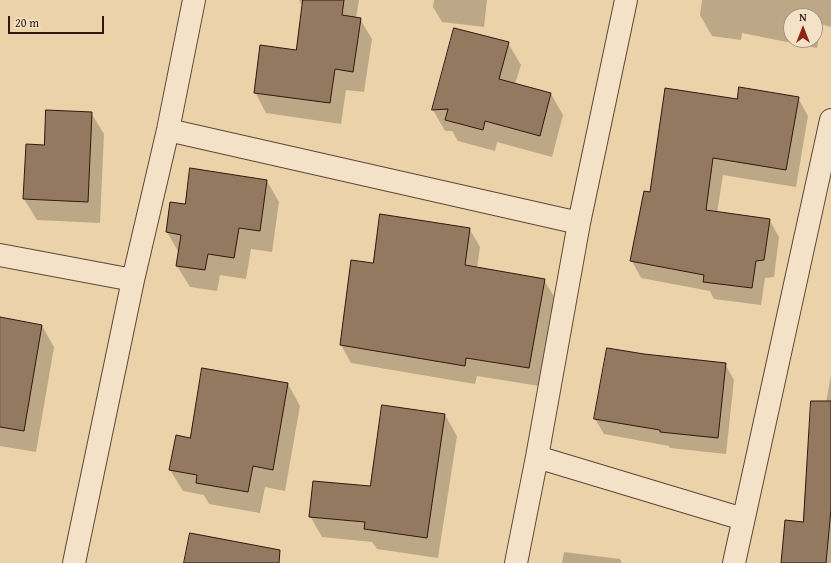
<!DOCTYPE html>
<html>
<head>
<meta charset="utf-8">
<style>
  body { margin:0 }
  #map { position:relative; width:831px; height:563px; overflow:hidden; background:#ecd2a9; font-family:"Gentium Book Plus",serif }
  canvas { display:block }
  .north { position:absolute; left:783px; top:8px; width:40px; height:40px; box-sizing:border-box; background:#f3e2c7; border:1px solid #a5917d; border-radius:50%; rotate:0deg; font-size:11px; font-weight:700; line-height:16px; text-align:center; color:#30180e }
  .north::after { content:''; display:block; margin:auto; width:14px; height:18px; background:#8f2418; clip-path:polygon(50% 0,100% 100%,50% 72%,0 100%) }
  .scale { position:absolute; left:8px; top:16px; width:96px; height:18px; box-sizing:border-box; border:2px solid #30180e; border-top:0; padding-left:5px; font-size:12px; line-height:14px; white-space:nowrap; color:#30180e; -webkit-text-stroke:3px #f3e2c7; paint-order:stroke }
</style>
</head>
<body>
<div id="map">
<canvas width="831" height="563"></canvas>
<div class="north">N</div>
<div class="scale">20 m</div>
</div>
<script>
const g = document.querySelector('canvas').getContext('2d');
g.lineJoin = 'round';
function fillPath(path, color) { g.fillStyle = color; g.fill(path, 'evenodd'); }
function strokePath(path, color, width, dash) { g.strokeStyle = color; g.lineWidth = width; g.lineCap = dash ? 'butt' : 'round'; g.setLineDash(dash || []); g.stroke(path); }
fillPath(new Path2D(`
  M 299,0 L 359,0 L 356,18 L 360,19 L 372,39 L 364,92 L 346,90 L 341,124 L 266,113 L 255,92 L 296,52 L 303,7 Z
  M 434,0 L 487,0 L 484,27 L 442,22 L 433,7 Z
  M 702,0 L 831,0 L 831,27 L 821,24 L 817,48 L 742,33 L 741,40 L 712,36 L 700,15 ZM 791,16 L 815,16 L 815,40 L 791,40 Z
  M 454,29 L 508,43 L 521,65 L 515,84 L 551,94 L 563,115 L 552,157 L 497,142 L 495,151 L 458,141 L 452,131 L 445,131 L 433,110 Z
  M 798,98 L 808,116 L 796,187 L 723,175 L 717,213 L 769,219 L 779,237 L 774,277 L 765,278 L 761,305 L 714,299 L 710,291 L 641,278 L 632,261 L 651,193 L 738,100 Z
  M 91,113 L 104,134 L 100,223 L 37,220 L 24,199 L 45,146 Z
  M 267,181 L 279,202 L 272,252 L 251,249 L 246,279 L 220,275 L 217,291 L 190,287 L 177,266 L 179,253 L 167,232 L 186,205 Z
  M 469,228 L 480,247 L 477,268 L 544,280 L 555,298 L 539,386 L 477,376 L 475,384 L 351,363 L 341,345 L 374,264 Z
  M 0,318 L 42,326 L 54,347 L 36,452 L 0,446 Z
  M 644,355 L 725,364 L 734,380 L 726,454 L 670,448 L 669,446 L 604,434 L 595,419 Z
  M 203,369 L 288,384 L 300,406 L 285,491 L 265,487 L 260,513 L 209,504 L 204,495 L 183,491 L 170,470 L 191,439 Z
  M 831,375 L 831,563 L 782,563 L 804,523 Z
  M 445,415 L 457,436 L 438,558 L 377,549 L 372,542 L 322,537 L 310,516 L 371,487 Z
  M 564,552 L 620,559 L 622,563 L 562,563 Z`), '#0003');
const building = new Path2D(`
  M 303,0 L 344,0 L 342,15 L 361,18 L 353,72 L 335,69 L 330,103 L 254,93 L 260,45 L 296,50 Z
  M 454,28 L 509,42 L 499,79 L 551,93 L 540,136 L 485,121 L 483,130 L 445,120 L 448,109 L 432,110 Z
  M 739,87 L 799,97 L 786,170 L 713,158 L 706,210 L 770,219 L 764,260 L 756,261 L 752,288 L 703,282 L 704,275 L 630,261 L 644,191 L 650,192 L 665,88 L 737,99 Z
  M 46,110 L 92,112 L 88,202 L 23,199 L 26,144 L 44,145 Z
  M 190,168 L 267,180 L 260,231 L 239,228 L 234,258 L 208,254 L 205,270 L 176,266 L 181,235 L 166,232 L 170,202 L 185,204 Z
  M 380,214 L 470,228 L 465,265 L 545,279 L 529,368 L 466,358 L 465,366 L 340,345 L 351,260 L 373,263 Z
  M 0,317 L 42,325 L 24,431 L 0,427 Z
  M 607,348 L 644,354 L 726,363 L 718,438 L 660,432 L 660,430 L 594,419 Z
  M 202,368 L 288,383 L 273,470 L 253,466 L 248,492 L 196,483 L 197,475 L 169,470 L 176,435 L 190,438 Z
  M 811,401 L 831,401 L 831,509 L 826,563 L 781,563 L 785,520 L 803,522 Z
  M 382,405 L 445,414 L 427,538 L 364,529 L 365,522 L 309,517 L 313,481 L 370,486 Z
  M 190,533 L 280,550 L 279,563 L 184,563 Z`);
fillPath(building, '#92795f');
strokePath(building, '#30180e', 1);
const minor = new Path2D(`
  M 168,130 L 579,223
  M 0,255 L 133,280
  M 537,457 L 743,519
  M 74,563 L 133,280 L 168,130 L 194,0
  M 516,563 L 537,457 L 579,223 L 626,0
  M 734,563 L 831,120`);
strokePath(minor, '#5f4635', 24);
strokePath(minor, '#f3e2c7', 22);
</script>
</body>
</html>
